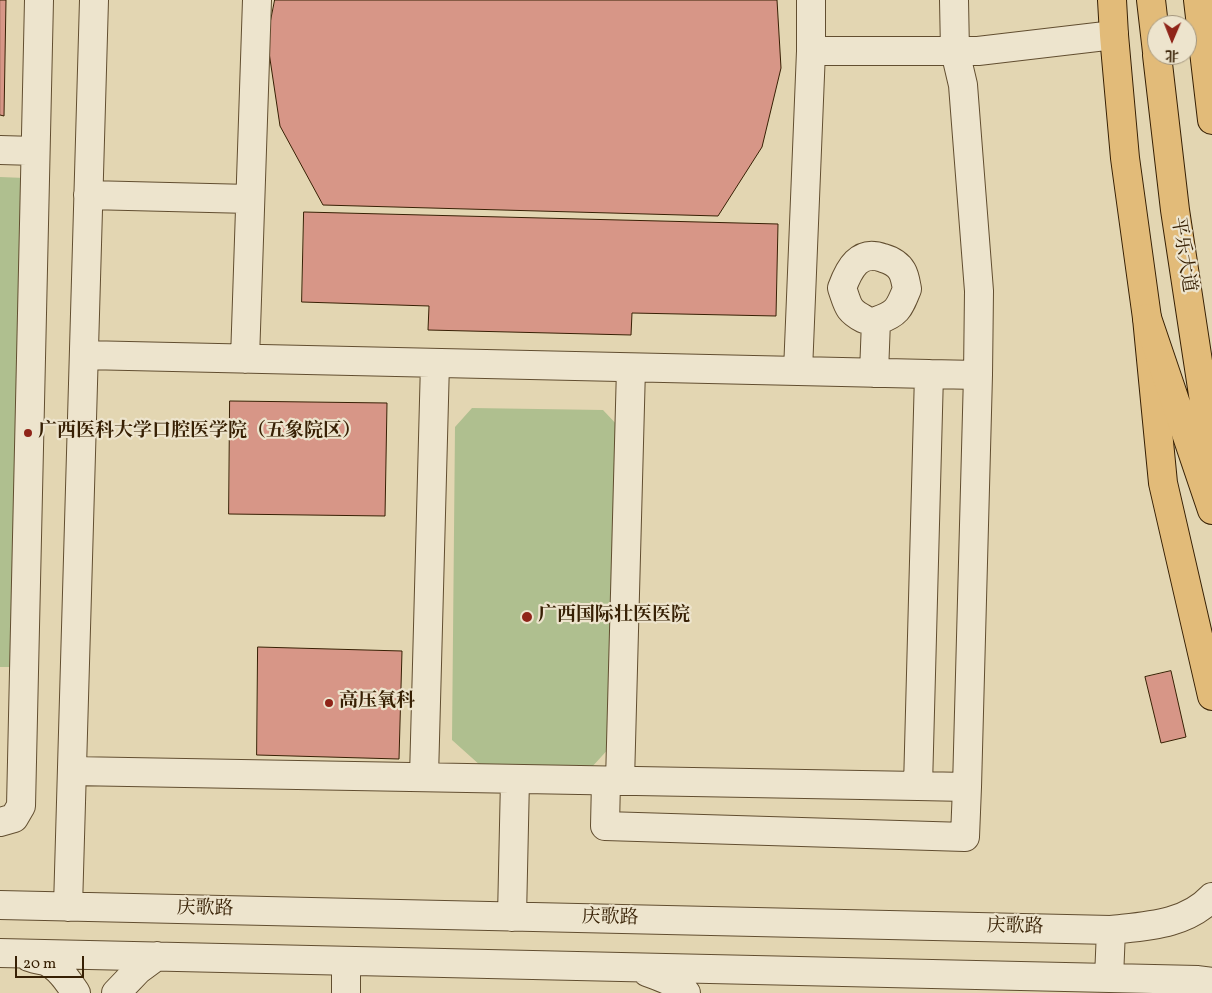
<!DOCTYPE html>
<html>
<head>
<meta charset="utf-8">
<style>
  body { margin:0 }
  #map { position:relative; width:1212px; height:993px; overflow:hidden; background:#e3d6b2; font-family:Vollkorn,"Noto Serif SC",serif }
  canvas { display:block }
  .north { position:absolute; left:1147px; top:15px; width:50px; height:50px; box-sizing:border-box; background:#ede4cd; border:1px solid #a4967d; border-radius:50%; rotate:181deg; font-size:14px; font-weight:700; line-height:20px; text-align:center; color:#372004 }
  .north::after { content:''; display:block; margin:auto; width:18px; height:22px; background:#8f2418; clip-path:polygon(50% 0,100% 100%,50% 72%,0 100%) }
  .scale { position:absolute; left:15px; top:956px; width:69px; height:22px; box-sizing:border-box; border:2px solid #372004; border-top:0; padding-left:6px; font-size:15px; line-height:18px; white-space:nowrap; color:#372004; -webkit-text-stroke:4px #ede4cd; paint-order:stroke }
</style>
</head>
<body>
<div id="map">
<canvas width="1212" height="993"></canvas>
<div class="north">北</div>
<div class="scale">20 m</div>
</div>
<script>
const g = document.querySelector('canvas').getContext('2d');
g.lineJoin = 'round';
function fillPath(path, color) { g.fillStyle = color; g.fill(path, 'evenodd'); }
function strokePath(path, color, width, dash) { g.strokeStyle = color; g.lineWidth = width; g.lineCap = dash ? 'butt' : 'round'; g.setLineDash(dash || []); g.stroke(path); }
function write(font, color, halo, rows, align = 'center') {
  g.font = font + ' Vollkorn,"Noto Serif SC",serif'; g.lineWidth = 4.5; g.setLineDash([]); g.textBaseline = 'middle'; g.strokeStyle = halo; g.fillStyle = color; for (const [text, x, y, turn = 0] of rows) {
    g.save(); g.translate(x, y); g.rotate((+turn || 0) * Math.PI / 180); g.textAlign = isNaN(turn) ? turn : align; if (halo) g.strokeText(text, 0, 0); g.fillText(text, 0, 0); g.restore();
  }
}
fillPath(new Path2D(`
  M 0,177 L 25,178 L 14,667 L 0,667 Z
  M 472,408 L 603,410 L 621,429 L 612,745 L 591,768 L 481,766 L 452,740 L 455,427 Z`), '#afbf8f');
const building = new Path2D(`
  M 0,0 L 6,0 L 4,116 L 0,115 Z
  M 275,0 L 777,0 L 781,68 L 762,147 L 718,216 L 323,205 L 280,126 L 267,39 Z
  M 304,212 L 778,224 L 776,316 L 632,313 L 631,335 L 428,330 L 429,306 L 302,302 Z
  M 230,401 L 387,403 L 385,516 L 229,514 Z
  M 258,647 L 402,651 L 399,759 L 257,755 Z
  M 1171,671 L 1186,737 L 1161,743 L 1145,677 Z`);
fillPath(building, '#d79687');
strokePath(building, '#372004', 1);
const minor = new Path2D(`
  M 811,0 L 811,51 L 978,51 L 1114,35
  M 0,150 L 35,151
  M 88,195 L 250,199
  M 864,319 C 847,310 848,305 842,288 C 849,269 859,249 883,258 C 890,260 898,264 902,271 C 905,276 906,284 907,289 C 899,309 897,314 876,321 L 874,373
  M 84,355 L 798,371 L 811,51
  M 245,359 L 257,0
  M 929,374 L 978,375 L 979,291 L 963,85 L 955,51 L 954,0
  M 72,771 L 918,786 L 929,374 L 798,371
  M 424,777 L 435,363
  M 606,781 L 605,826 L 965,837 L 967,787
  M 620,781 L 631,368
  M 918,786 L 967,787 L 978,375
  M 0,822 L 14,818 L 21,806 L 39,0
  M 0,905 L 1111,930 C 1146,926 1186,925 1212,897
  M 68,907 L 94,0
  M 512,917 L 515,779
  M 0,953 L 1198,980 L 1212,982
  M 29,957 C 34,959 40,960 45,961 C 59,967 68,981 76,993
  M 647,972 C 661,977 675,982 686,993
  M 1109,978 L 1111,930
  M 116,993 L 138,970 L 157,956
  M 346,993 L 346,961`);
const major = new Path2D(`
  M 1112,0 L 1114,35 L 1125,158 L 1147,318 L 1163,483 L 1212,696`);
const highway = new Path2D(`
  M 1151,0 L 1157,52
  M 1198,0 L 1212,120
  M 1157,55 L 1175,210 L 1212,454
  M 1147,318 L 1212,510`);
strokePath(minor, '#624e30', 30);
strokePath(major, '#372004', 30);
strokePath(highway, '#372004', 30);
strokePath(minor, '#ede4cd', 28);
strokePath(major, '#e2bb79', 28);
strokePath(highway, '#e2bb79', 28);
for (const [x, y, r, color] of [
  [28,433,5,"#8f2418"],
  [527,617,6,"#8f2418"],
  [329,703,5,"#8f2418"]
]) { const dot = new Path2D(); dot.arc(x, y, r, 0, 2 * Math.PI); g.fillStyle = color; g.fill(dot); strokePath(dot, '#ede4cd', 2); }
write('19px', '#372004', '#ede4cd', [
  ["平乐大道",1182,255,81],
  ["庆歌路",205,910,1],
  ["庆歌路",610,919,1],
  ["庆歌路",1015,928,1]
]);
write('bold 19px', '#372004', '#ede4cd', [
  ["广西医科大学口腔医学院（五象院区）",38,433],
  ["广西国际壮医医院",538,617],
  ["高压氧科",339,703]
], 'left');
</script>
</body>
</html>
